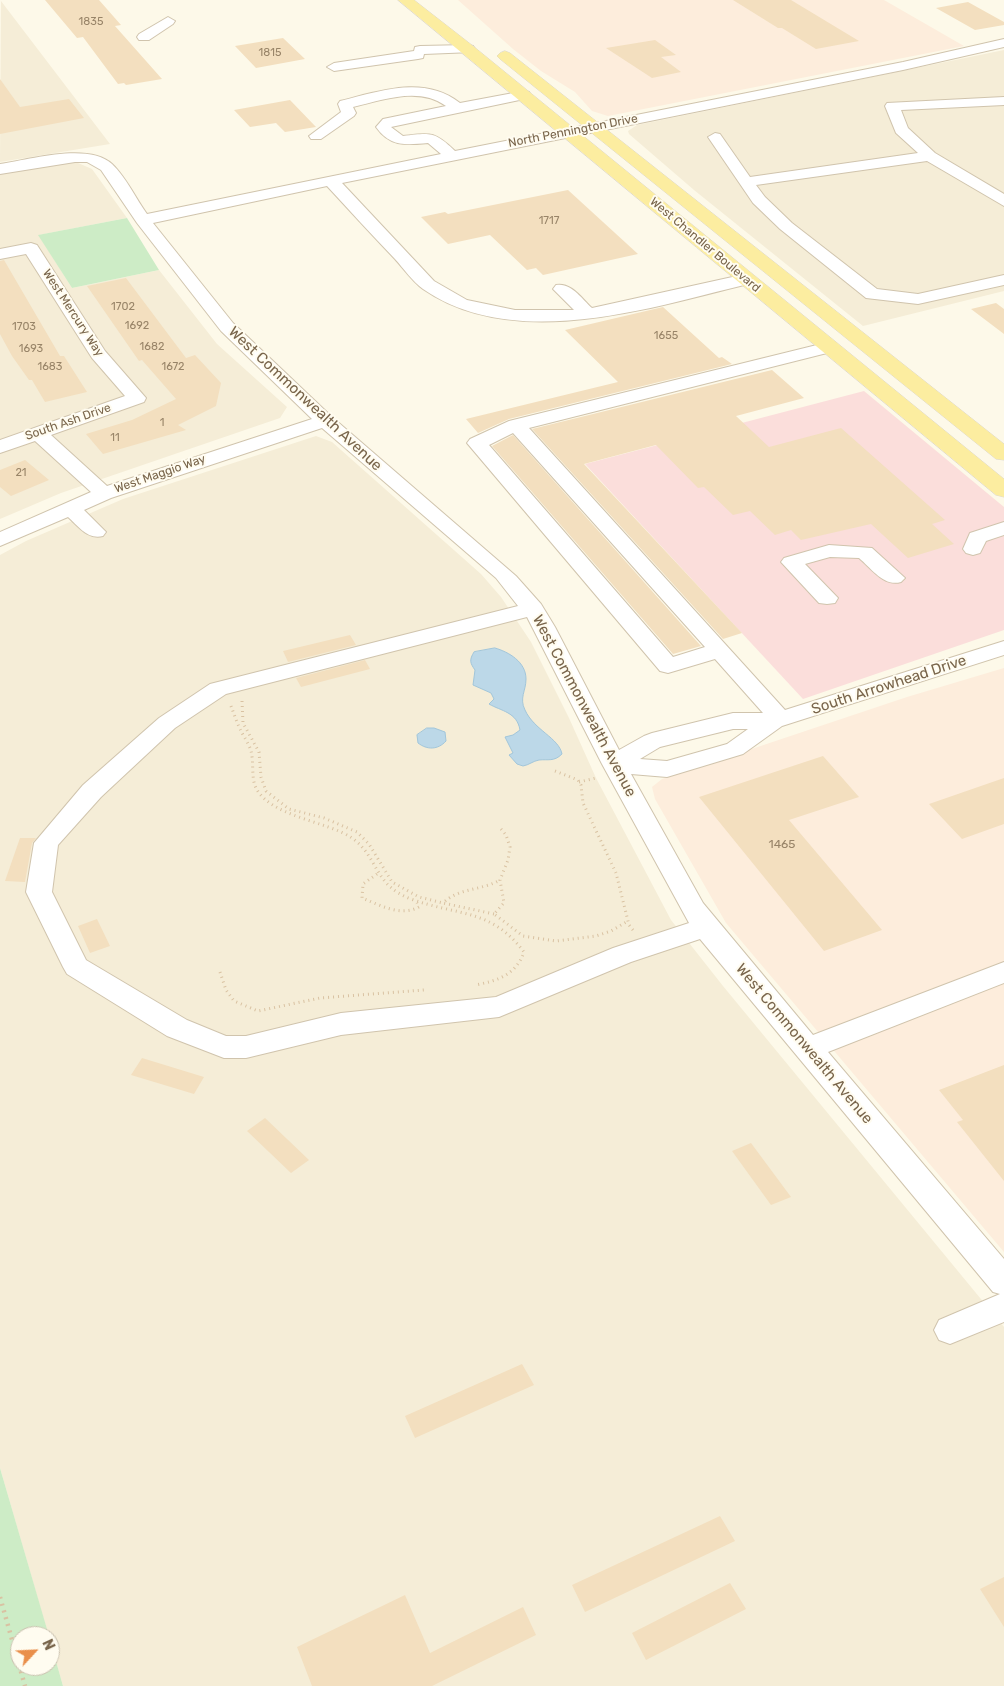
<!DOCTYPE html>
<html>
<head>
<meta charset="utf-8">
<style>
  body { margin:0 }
  #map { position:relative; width:1004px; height:1686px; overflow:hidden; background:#fdf9e9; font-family:Rubik,sans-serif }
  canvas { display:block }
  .north { position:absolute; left:10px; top:1626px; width:50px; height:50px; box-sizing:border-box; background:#fffcf0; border:1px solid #c9c0ae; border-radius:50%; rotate:65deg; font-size:14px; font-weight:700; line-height:20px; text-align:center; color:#79654b }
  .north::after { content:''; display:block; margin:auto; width:18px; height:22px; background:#e98f4b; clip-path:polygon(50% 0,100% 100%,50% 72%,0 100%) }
</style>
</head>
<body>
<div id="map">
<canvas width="1004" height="1686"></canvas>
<div class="north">N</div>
</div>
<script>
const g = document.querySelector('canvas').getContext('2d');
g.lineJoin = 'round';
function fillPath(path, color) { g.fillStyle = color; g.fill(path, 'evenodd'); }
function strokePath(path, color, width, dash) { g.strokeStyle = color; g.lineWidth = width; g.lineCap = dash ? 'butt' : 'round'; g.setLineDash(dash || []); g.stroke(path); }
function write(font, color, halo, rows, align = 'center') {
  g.font = font + ' Rubik,sans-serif'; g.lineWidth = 4; g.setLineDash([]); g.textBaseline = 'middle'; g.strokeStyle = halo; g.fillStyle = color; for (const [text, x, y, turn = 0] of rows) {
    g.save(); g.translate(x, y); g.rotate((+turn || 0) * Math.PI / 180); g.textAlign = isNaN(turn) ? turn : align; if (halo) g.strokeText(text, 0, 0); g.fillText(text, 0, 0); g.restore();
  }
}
fillPath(new Path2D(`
  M 1,1 L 110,144 L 0,162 Z
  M 1004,50 L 1004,291 L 863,326 L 694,190 L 629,134 L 628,131 L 637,125 Z
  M 68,162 L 78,163 L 92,169 L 127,218 L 39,235 L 72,288 L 159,270 L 217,344 L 287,407 L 280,418 L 61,493 L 0,519 L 0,174 Z
  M 316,436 L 332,442 L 481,574 L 501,597 L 531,642 L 569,718 L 596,778 L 671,920 L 723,986 L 1004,1327 L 1004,1686 L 63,1686 L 0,1468 L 0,555 L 26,541 L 123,499 Z`), '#f5edd7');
fillPath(new Path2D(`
  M 458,0 L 884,0 L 964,46 L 608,116 L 592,111 L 575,92 L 541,71 L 513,49 Z
  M 1004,668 L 1004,1252 L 726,923 L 655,799 L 652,787 L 662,779 L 907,697 Z`), '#fdeddc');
fillPath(new Path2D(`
  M 864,391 L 1004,507 L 1004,630 L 803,699 L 585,464 Z`), '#fbdedb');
fillPath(new Path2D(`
  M 127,218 L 159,270 L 72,288 L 38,235 Z
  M 0,1468 L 49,1636 L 20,1636 L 20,1666 L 50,1666 L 50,1640 L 63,1686 L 0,1686 Z`), '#cdecc6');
const water = new Path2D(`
  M 495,648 C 509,652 526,662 526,679 C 526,691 519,698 525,710 C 534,730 559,738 562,754 C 554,762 548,759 539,760 C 533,761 529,765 523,766 L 517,764 L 509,755 L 513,753 L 505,737 L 513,735 L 520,730 C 517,712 501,711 489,704 L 494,699 L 491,693 L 473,685 L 475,670 C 470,663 469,660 474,652 Z
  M 427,728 L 434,728 L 445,732 L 446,741 C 438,750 427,750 418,743 L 417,735 Z`);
fillPath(water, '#bcd8e8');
strokePath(water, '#a2c6da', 1);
fillPath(new Path2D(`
  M 45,0 L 99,0 L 121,25 L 115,26 L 162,79 L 126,85 L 124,83 L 118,84 L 83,37 L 77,38 Z
  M 733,0 L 791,0 L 859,41 L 816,49 L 782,28 L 778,28 Z
  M 968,2 L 1004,22 L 1004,25 L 975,30 L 936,8 Z
  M 283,38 L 305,59 L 256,68 L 235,46 Z
  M 655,40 L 676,55 L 661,57 L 681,72 L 652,78 L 606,48 Z
  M 0,79 L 20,107 L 69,99 L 84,118 L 0,134 Z
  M 290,100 L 316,127 L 285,132 L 276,123 L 250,127 L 234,110 Z
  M 568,190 L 638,254 L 543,275 L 536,268 L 527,270 L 490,235 L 448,244 L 421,217 L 445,212 L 448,214 Z
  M 4,260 L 60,356 L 64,356 L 87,392 L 45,402 L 32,380 L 29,380 L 12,356 L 0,334 L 0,261 Z
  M 126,278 L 186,358 L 195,355 L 221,383 L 216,406 L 178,425 L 186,430 L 103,454 L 86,434 L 132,420 L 176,399 L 142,360 L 139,361 L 87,286 Z
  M 996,303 L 1004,309 L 1004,334 L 971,309 Z
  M 663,307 L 719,358 L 722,357 L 732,364 L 509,419 L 478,433 L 466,419 L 618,382 L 565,330 Z
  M 772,370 L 804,398 L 736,416 L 769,447 L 841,428 L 945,520 L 932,524 L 954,544 L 908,558 L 871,524 L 801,540 L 791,530 L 775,535 L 750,511 L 733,515 L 704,487 L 698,488 L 656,445 L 584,464 L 742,633 L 723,639 L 532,429 Z
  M 513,435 L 701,646 L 673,654 L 492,446 Z
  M 25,460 L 49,480 L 11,496 L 0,487 L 0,470 Z
  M 350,635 L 356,645 L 288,662 L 283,651 Z
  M 365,660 L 370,669 L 301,687 L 296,678 Z
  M 823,756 L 859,797 L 789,820 L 882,930 L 824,951 L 699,797 Z
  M 1004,778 L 1004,824 L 962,839 L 929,804 Z
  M 20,838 L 36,838 L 32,843 L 25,882 L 5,881 Z
  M 97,919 L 110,946 L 90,953 L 78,926 Z
  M 142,1058 L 204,1077 L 194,1094 L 131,1075 Z
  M 1004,1065 L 1004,1181 L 957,1122 L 963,1120 L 939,1090 Z
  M 265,1118 L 309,1160 L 291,1173 L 247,1131 Z
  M 751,1143 L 791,1197 L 771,1205 L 732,1151 Z
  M 522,1364 L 534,1385 L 415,1438 L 405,1416 Z
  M 720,1516 L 735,1541 L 585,1612 L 572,1585 Z
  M 1004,1577 L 1004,1627 L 980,1589 Z
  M 730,1583 L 746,1609 L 646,1660 L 632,1633 Z
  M 405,1595 L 430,1653 L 523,1607 L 536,1635 L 432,1686 L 312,1686 L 297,1647 Z`), '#f3dfbf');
const minor = new Path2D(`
  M 168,17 L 175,21 L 173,24 L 149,40 L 139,40 L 137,37 L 139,34 Z
  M 1004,39 L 1004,47 L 903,70 L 342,183 L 434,281 L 467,300 L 515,310 L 574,310 L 553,289 L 556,285 C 571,282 582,299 592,308 L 746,274 L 752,275 L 754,279 L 752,283 C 653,307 515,353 423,289 C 413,282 404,269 395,259 C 372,235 350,211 327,186 L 153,223 L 233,323 L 332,417 L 516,576 L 541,604 L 555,627 L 619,750 L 644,736 L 652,733 L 733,713 L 763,713 L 715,659 L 668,673 L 660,671 L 467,443 L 470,439 L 509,421 L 829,342 L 835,343 L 838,347 L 835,351 L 529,428 L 785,710 L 1004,641 L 1004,655 L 782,726 L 743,754 L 667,777 L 631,774 L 703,903 L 813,1035 L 1004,962 L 1004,983 L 828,1052 L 1004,1259 L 1004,1322 L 950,1344 L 939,1340 L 934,1330 L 939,1320 L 1000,1294 L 993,1292 L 700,939 L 631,962 L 499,1017 L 341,1035 L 246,1058 L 224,1058 L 167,1036 L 67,974 L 63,967 L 26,892 L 34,843 L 83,785 L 159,718 L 210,684 L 518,606 L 496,578 L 322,428 L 111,498 L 84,510 L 106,532 L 103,536 C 88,540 79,527 68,517 L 0,546 L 0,532 L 91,492 L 35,441 L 0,453 L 0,440 L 125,396 L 92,358 L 26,254 L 0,259 L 0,249 L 31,243 L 37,245 L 105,351 L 146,398 L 144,402 L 51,435 L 107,486 L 312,419 L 221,331 L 137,223 L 101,170 L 87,162 L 75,162 L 0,174 L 0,164 C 29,160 88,142 112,164 C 126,177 136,199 147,214 L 441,154 L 428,143 C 405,145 390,147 376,127 L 383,119 L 446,106 C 419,86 383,100 353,107 L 356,113 L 354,116 L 321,139 L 311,139 L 309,136 L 341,112 L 338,104 L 340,101 C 381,91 424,75 460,103 L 524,91 L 529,92 L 531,95 L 529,98 L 391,127 L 403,136 C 431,133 434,131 455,151 L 903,62 ZM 513,433 L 705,647 L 673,657 L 489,445 ZM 527,617 L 602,764 L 689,923 L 613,948 L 496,997 L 341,1013 L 246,1036 L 226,1036 L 187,1020 L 86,960 L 52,892 L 58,845 L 101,797 L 175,728 L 226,694 ZM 733,729 L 748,729 L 727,744 L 667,761 L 640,759 L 660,747 Z
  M 468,45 L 473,46 L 475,49 L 473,52 L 424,54 L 423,58 L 418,59 L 334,71 L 327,67 L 334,63 L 414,51 L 415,47 L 420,46 Z
  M 1004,97 L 1004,105 L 901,110 L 908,128 L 935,153 L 1004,194 L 1004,206 L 927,161 L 756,185 L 765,197 L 792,223 L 877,289 L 918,294 L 1004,275 L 1004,285 L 918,304 L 866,298 L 780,229 L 753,203 L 708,137 L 715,133 L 720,134 L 750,177 L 918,153 L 896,133 L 885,106 L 887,103 Z
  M 1004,522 L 1004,535 L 986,541 L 980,553 L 973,555 L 966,553 L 963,549 L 970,533 Z
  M 829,545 L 872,548 L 905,578 L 901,582 C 884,587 872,569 859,558 L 830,557 L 805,564 L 838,598 L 835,603 L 827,604 L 819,603 L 781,562 L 784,558 Z`);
const major = new Path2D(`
  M 398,0 L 414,0 L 473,46 L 1004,479 L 1004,497 L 996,495 Z
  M 505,51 L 510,53 L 1004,444 L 1004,460 L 996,459 L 500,59 L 497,56 L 500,53 Z`);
strokePath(minor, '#d0c4ad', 2);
strokePath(major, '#dcd7d0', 1);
strokePath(new Path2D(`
  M 242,701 L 243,723 L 259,752 L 261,777 L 266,791 L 289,809 L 324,818 L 357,832 L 369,844 L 392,882 L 419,897 L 443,903
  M 231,706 C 234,714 237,723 241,731 C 244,737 249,744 251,751 C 254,762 251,778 256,788 C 271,817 327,821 352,838 C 379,857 373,885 411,899 C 457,916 491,908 524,952 C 516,975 497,981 475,985
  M 555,771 L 578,780 L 581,785 L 583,803 L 616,873 L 629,925 L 633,930
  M 579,782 L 596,778
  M 501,829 L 506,835 L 510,847 L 508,860 L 500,880 L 504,903 L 494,914 L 523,936 L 556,941 L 596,936 L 611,931 L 628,921
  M 377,874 L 363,884 L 362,898 C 380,905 400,917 419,907 L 417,903
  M 494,914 L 443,903 C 460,887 481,891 500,880
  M 220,972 L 226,990 L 234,1001 L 258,1011 L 320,998 L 424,990`), '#d9c2a2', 3, [1, 4]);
strokePath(new Path2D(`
  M 0,1597 L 25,1686`), '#d9c2a2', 4.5, [2, 5]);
fillPath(minor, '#fff');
fillPath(major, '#fceda0');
write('11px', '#988468', null, [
  ["1835",91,22],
  ["1815",270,53],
  ["1717",549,221],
  ["1702",123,307],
  ["1692",137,326],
  ["1703",24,327],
  ["1655",666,336],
  ["1682",152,347],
  ["1693",31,349],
  ["1683",50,367],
  ["1672",173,367],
  ["1",162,423],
  ["11",115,438],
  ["21",21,473]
]);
write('12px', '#79654b', '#fffcf0', [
  ["North Pennington Drive",573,131,-11],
  ["West Chandler Boulevard",705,245,40],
  ["West Mercury Way",73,313,57],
  ["South Ash Drive",68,422,-19],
  ["West Maggio Way",160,474,-19]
]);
write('12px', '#988468', null, [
  ["1465",782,845]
]);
write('15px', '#79654b', '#fffcf0', [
  ["West Commonwealth Avenue",305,399,43],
  ["South Arrowhead Drive",889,685,-18],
  ["West Commonwealth Avenue",584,706,62],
  ["West Commonwealth Avenue",804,1044,50]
]);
</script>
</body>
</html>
